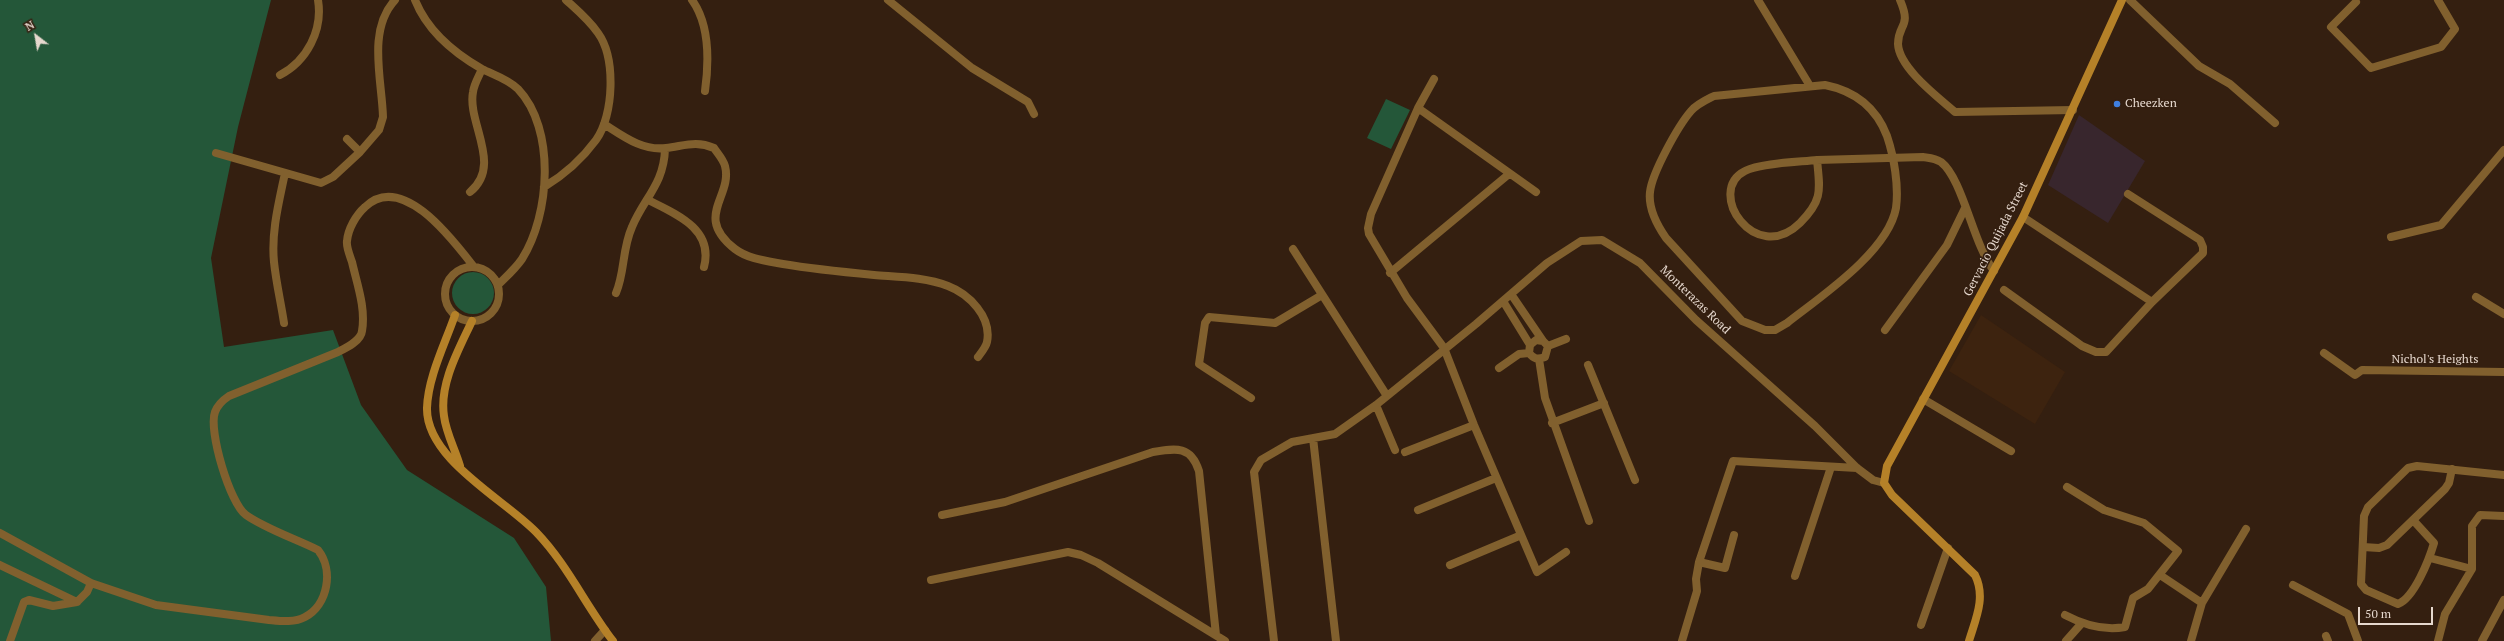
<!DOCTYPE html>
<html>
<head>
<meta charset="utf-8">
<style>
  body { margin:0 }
  #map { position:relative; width:2504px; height:641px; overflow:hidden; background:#341f10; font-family:"PT Serif",serif }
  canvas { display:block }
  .north { position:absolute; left:16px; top:16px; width:40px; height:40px; -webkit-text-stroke:3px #341f10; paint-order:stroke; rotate:329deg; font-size:11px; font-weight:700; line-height:16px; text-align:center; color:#e6d8ce }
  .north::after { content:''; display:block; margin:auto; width:14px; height:18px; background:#e6d8ce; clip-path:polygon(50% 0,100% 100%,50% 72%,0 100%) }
  .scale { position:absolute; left:2358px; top:607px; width:75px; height:18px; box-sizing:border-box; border:2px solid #e6d8ce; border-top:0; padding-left:5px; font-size:12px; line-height:14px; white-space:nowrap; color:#e6d8ce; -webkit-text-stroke:3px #341f10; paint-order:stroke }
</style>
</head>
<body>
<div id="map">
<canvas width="2504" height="641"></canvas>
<div class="north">N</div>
<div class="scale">50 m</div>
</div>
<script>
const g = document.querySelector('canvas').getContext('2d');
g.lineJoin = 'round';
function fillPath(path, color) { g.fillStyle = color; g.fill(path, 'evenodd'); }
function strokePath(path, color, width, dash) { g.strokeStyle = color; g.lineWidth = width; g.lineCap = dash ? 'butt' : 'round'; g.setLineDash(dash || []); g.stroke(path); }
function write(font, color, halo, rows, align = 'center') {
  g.font = font + ' "PT Serif",serif'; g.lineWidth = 3.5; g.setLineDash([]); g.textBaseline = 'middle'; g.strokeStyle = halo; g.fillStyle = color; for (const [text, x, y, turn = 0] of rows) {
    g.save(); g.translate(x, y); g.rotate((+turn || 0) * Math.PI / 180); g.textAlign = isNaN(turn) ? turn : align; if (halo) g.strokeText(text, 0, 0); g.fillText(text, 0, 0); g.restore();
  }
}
fillPath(new Path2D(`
  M 1981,315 L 2065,372 L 2035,424 L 1949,371 Z`), '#3d230f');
fillPath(new Path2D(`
  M 2079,115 L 2145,161 L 2108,223 L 2048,185 Z`), '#38262d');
fillPath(new Path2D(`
  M 0,0 L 271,0 L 238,127 L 211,258 L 224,347 L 333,330 L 361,405 L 407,470 L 514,538 L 546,587 L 551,641 L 0,641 Z
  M 1386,99 L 1410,110 L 1391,149 L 1367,138 Z
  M452 293a21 21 0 1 1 42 0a21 21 0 1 1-42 0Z`), '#245739');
strokePath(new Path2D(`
  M 415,0 C 427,30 454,53 482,69 C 494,75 508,79 518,89 C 556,129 550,215 522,259 C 516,268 506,277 498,285
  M 692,0 C 710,25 709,62 705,91
  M 888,0 L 972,68 L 1028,102 L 1034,114
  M 1758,0 L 1810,86
  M 1900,0 C 1912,28 1898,23 1898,44 C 1899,68 1938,97 1955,112 L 2073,110
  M 2130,0 L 2199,66 L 2230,84 L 2275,123
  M 2356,2 L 2331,27 L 2371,68 L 2441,47 L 2455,29 L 2438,0
  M 280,75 C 307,61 323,30 318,0
  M 1434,79 L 1418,108 L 1371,214 L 1368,228 L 1369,234 L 1407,298 L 1444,348 L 1474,425 L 1537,572 L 1566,552
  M 1825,85 C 1855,91 1876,107 1887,136 C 1894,157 1899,186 1896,208 C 1888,252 1820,297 1787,323 L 1775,330 L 1765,330 L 1742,321 L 1666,238 C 1657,225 1648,209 1650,192 C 1652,173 1678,126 1691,111 C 1697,104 1706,100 1714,96 Z
  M 1418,108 L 1536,192
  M 604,124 C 623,136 642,151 666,148 C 684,146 696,140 714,148 C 718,154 723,159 725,166 C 733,197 693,216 735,249 C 748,259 767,261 783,264 C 813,269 843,272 874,275 C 898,277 925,277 948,286 C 969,294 992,317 987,342 C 986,347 981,353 978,357
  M 347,139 L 360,152 L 379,130 L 383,117 C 382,80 367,30 395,0
  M 216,153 L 321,183 L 333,177 L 360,152
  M 1817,160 C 1820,190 1823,200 1800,223 C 1755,267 1705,191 1745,171 C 1760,163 1799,162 1817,160 Z
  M 1817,160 L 1923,157 C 1930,158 1935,158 1941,162 C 1963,179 1973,244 1994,271
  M 544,187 C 564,175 582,159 596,140 C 614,115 616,58 598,33 C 589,20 577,10 566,0
  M 470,192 C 503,165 467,123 473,92 C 474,84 479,76 482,69
  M 648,200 C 676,214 714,229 704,267
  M 2023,217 L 2152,302
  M 2391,237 L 2441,225 L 2504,150
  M 1293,249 L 1387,396
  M445 294a27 27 0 1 1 54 0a27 27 0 1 1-54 0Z
  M 1390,273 L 1509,174
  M 2004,290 L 2082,346 L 2096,352 L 2106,352 L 2152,302 L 2203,253 L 2203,247 L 2200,240 L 2128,194
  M 616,293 C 625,272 622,249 632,227 C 644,198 664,184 665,149
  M 1511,294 L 1543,341
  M 2476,297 L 2504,314
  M 1503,301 L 1530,345 L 1529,353 C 1534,359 1537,360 1545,357 L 1548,346 L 1543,341 L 1536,340 L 1530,345
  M 284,323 C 281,303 276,282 274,262 C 271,232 279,202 285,173
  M 1885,330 L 1947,245 L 1965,208
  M 1548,346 L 1566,339
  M 2324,353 L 2355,375 L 2362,370 L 2504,372
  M 1539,359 L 1545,398 L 1589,521
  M 1588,365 L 1635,480
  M 1499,368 L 1519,354 L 1529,353
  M 1251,398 L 1199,364 L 1205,323 L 1209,317 L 1275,323 L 1322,295
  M 1923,399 L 2011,451
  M 1376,405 L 1395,450
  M 1552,423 L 1604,403
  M 1313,438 L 1336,641
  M 1405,452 L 1474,425
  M 1418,510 L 1496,478
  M 942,515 L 1005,502 L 1153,452 C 1177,448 1191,446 1199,471 L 1216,635
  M 2413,520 L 2434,543 C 2429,560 2414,598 2398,604 L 2366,590 L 2361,584 L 2364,516 L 2368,507 L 2408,468 L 2417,466 L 2504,475
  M 0,533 L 91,583 L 156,605 L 269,620 C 280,621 294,623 305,617 C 328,605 334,570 318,550 C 296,539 266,529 246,515 C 230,504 208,430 215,412 C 218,404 223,400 229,396 L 338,352 C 346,348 361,341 362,331 C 366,308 357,284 352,262 C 350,256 346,247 347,241 C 348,229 356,215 365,207 C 402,171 453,240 474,267
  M 1734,535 L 1725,568 L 1699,562 L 1733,461 L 1857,468
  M 2363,547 L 2379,548 L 2387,545 L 2445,489 L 2449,483 L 2452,469
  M 2430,558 L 2472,569
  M 0,565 L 77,602 L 87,592 L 91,583
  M 1450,565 L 1519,536
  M 2160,575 L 2202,603
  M 1795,576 L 1831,467
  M 931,580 L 1068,552 L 1081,555 L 1098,563 L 1225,641
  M 2293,585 L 2348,614 L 2358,641
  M 2065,615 C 2084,625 2104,631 2125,627 L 2133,598 L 2148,589 L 2178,551 L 2144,523 L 2104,510 L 2067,487
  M 1921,625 L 1948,548
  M 2326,636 L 2328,641
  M 10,641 L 24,602 L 29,600 L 53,606 L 77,602
  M 595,641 L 605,630
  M 1274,641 L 1254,472 L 1261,460 L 1292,442 L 1335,434 L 1376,405 L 1476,324 L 1547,263 L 1581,241 L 1602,240 L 1640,263 L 1696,320 L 1815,426 L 1857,468 L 1873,480 L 1884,483
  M 1682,641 L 1697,591 L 1696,579 L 1699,562
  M 2066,641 L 2081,624
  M 2191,641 L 2202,603 L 2246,529
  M 2438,641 L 2445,614 L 2472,569 L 2472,526 L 2480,515 L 2504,516
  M 2482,641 L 2504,600`), '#81602e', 8);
strokePath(new Path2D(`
  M 455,315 C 445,344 428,377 427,408 C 426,459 504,499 536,532 C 567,564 586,606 613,641
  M 460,466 C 455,449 446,433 444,416 C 439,384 459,349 472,321
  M 1969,641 C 1976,618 1986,597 1975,575 L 1892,495 L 1884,483 L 1887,466 L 2023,217 L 2122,0`), '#b58128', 8);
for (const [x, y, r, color] of [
  [2117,104,4,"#3f7fe0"]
]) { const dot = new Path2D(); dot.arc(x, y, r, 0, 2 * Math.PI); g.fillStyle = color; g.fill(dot); strokePath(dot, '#341f10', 1.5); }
write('12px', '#e6d8ce', '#341f10', [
  ["Cheezken",2125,104]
], 'left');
write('12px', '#e6d8ce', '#341f10', [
  ["Gervacio Quijada Street",1996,239,-63],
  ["Monterazas Road",1695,300,44],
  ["Nichol's Heights",2435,360]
]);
</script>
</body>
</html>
